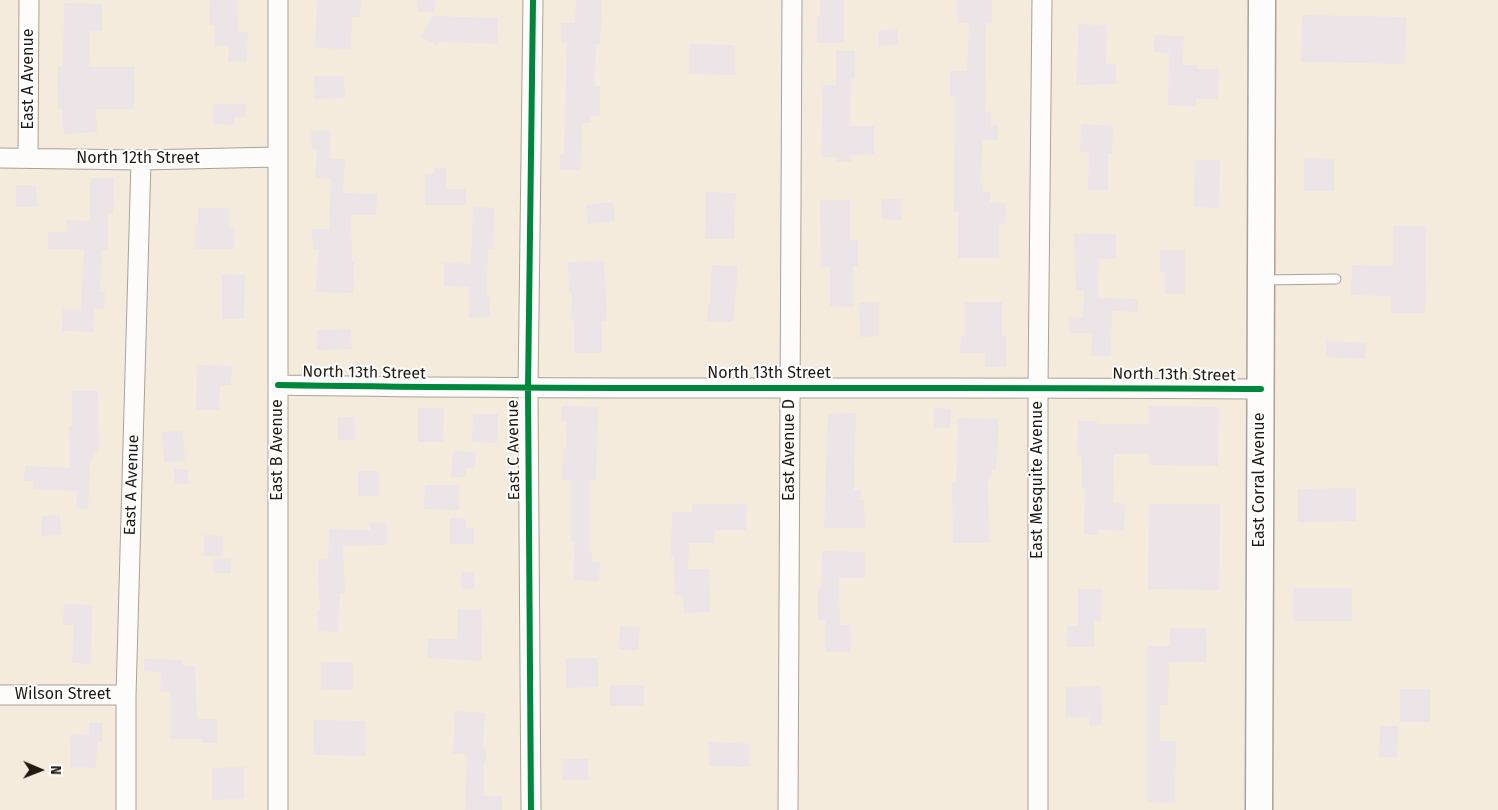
<!DOCTYPE html>
<html>
<head>
<meta charset="utf-8">
<style>
  body { margin:0 }
  #map { position:relative; width:1498px; height:810px; overflow:hidden; background:#f4ebdd; font-family:"Fira Sans",sans-serif }
  canvas { display:block }
  .north { position:absolute; left:15px; top:745px; width:50px; height:50px; -webkit-text-stroke:4px #fff; paint-order:stroke; rotate:91deg; font-size:14px; font-weight:700; line-height:20px; text-align:center; color:#201a11 }
  .north::after { content:''; display:block; margin:auto; width:18px; height:22px; background:#201a11; clip-path:polygon(50% 0,100% 100%,50% 72%,0 100%) }
</style>
</head>
<body>
<div id="map">
<canvas width="1498" height="810"></canvas>
<div class="north">N</div>
</div>
<script>
const g = document.querySelector('canvas').getContext('2d');
g.lineJoin = 'round';
function fillPath(path, color) { g.fillStyle = color; g.fill(path, 'evenodd'); }
function strokePath(path, color, width, dash) { g.strokeStyle = color; g.lineWidth = width; g.lineCap = dash ? 'butt' : 'round'; g.setLineDash(dash || []); g.stroke(path); }
function write(font, color, halo, rows, align = 'center') {
  g.font = font + ' "Fira Sans",sans-serif'; g.lineWidth = 4; g.setLineDash([]); g.textBaseline = 'middle'; g.strokeStyle = halo; g.fillStyle = color; for (const [text, x, y, turn = 0] of rows) {
    g.save(); g.translate(x, y); g.rotate((+turn || 0) * Math.PI / 180); g.textAlign = isNaN(turn) ? turn : align; if (halo) g.strokeText(text, 0, 0); g.fillText(text, 0, 0); g.restore();
  }
}
fillPath(new Path2D(`
  M 209,0 L 237,0 L 238,32 L 248,32 L 247,62 L 228,61 L 229,46 L 215,46 L 215,25 L 210,25 Z
  M 317,0 L 361,0 L 360,17 L 352,17 L 351,49 L 315,48 Z
  M 417,0 L 435,0 L 435,12 L 417,12 Z
  M 576,0 L 602,0 L 600,44 L 596,44 L 594,86 L 600,86 L 600,116 L 591,116 L 591,123 L 582,123 L 581,170 L 560,170 L 560,154 L 564,154 L 567,43 L 561,43 L 561,23 L 575,23 Z
  M 820,0 L 844,0 L 844,43 L 817,43 L 817,16 L 820,16 Z
  M 957,0 L 992,0 L 992,23 L 986,23 L 985,112 L 991,112 L 991,125 L 998,125 L 997,140 L 983,140 L 980,183 L 983,183 L 983,192 L 990,192 L 990,202 L 1006,203 L 1005,224 L 999,224 L 999,258 L 958,258 L 958,212 L 954,212 L 955,97 L 950,97 L 950,71 L 967,71 L 969,23 L 957,23 Z
  M 64,3 L 102,4 L 102,31 L 90,31 L 89,67 L 135,67 L 134,109 L 96,109 L 97,132 L 64,134 L 62,109 L 57,109 L 58,66 L 63,66 Z
  M 1302,15 L 1406,17 L 1405,64 L 1301,62 Z
  M 432,16 L 498,18 L 497,44 L 439,42 L 437,45 L 421,37 Z
  M 1079,24 L 1107,25 L 1106,64 L 1116,64 L 1116,84 L 1076,85 Z
  M 897,29 L 899,44 L 879,46 L 878,31 Z
  M 1154,35 L 1184,36 L 1182,65 L 1197,65 L 1197,69 L 1219,69 L 1218,99 L 1196,99 L 1196,106 L 1168,105 L 1169,53 L 1154,52 Z
  M 689,44 L 735,45 L 735,75 L 689,74 Z
  M 836,51 L 855,51 L 855,78 L 851,78 L 850,126 L 874,126 L 874,154 L 851,155 L 851,162 L 837,162 L 837,157 L 821,157 L 823,85 L 836,85 Z
  M 314,76 L 344,76 L 345,98 L 315,99 Z
  M 213,104 L 246,104 L 245,117 L 234,117 L 234,125 L 213,124 Z
  M 1081,124 L 1113,126 L 1112,153 L 1108,153 L 1108,190 L 1088,190 L 1089,152 L 1080,152 Z
  M 330,130 L 331,159 L 345,159 L 343,193 L 377,194 L 376,215 L 351,215 L 352,262 L 354,262 L 353,293 L 316,292 L 318,250 L 313,250 L 312,229 L 329,229 L 331,179 L 315,178 L 317,149 L 312,149 L 311,131 Z
  M 1304,158 L 1334,159 L 1334,191 L 1304,191 Z
  M 1195,160 L 1220,160 L 1219,208 L 1194,207 Z
  M 434,168 L 446,168 L 446,189 L 466,189 L 466,205 L 425,205 L 425,174 L 434,174 Z
  M 90,178 L 114,178 L 113,213 L 108,213 L 108,250 L 102,250 L 100,292 L 105,292 L 104,309 L 94,308 L 93,332 L 62,331 L 63,309 L 81,310 L 84,249 L 48,249 L 48,232 L 67,232 L 67,220 L 90,221 Z
  M 16,185 L 36,185 L 37,207 L 16,207 Z
  M 706,192 L 736,193 L 734,239 L 705,239 Z
  M 882,199 L 901,199 L 901,220 L 881,219 Z
  M 820,200 L 850,200 L 850,240 L 858,240 L 858,266 L 853,266 L 853,307 L 830,306 L 830,267 L 821,267 Z
  M 613,202 L 615,221 L 588,224 L 586,205 Z
  M 473,207 L 494,208 L 493,249 L 488,249 L 487,296 L 489,296 L 490,317 L 469,318 L 469,287 L 444,286 L 444,263 L 471,264 Z
  M 198,208 L 229,208 L 229,229 L 235,229 L 234,249 L 195,249 L 195,225 L 198,225 Z
  M 1393,226 L 1426,226 L 1425,313 L 1391,313 L 1391,296 L 1351,295 L 1352,265 L 1393,266 Z
  M 1074,233 L 1116,234 L 1116,259 L 1099,259 L 1098,298 L 1138,299 L 1137,312 L 1112,311 L 1111,356 L 1091,356 L 1092,333 L 1069,333 L 1069,317 L 1083,318 L 1084,291 L 1076,291 Z
  M 1160,250 L 1185,250 L 1185,294 L 1165,294 L 1165,273 L 1160,272 Z
  M 604,261 L 607,321 L 602,321 L 602,353 L 574,353 L 575,320 L 571,320 L 572,293 L 569,293 L 568,262 Z
  M 712,265 L 738,266 L 733,322 L 707,321 L 708,304 L 710,304 Z
  M 222,274 L 245,275 L 244,319 L 222,319 Z
  M 879,302 L 879,336 L 860,337 L 859,303 Z
  M 965,302 L 1002,302 L 1002,336 L 1006,336 L 1006,367 L 985,367 L 985,353 L 960,353 L 961,336 L 965,336 Z
  M 351,329 L 352,349 L 317,350 L 317,330 Z
  M 1327,341 L 1366,343 L 1365,359 L 1326,357 Z
  M 197,365 L 232,366 L 231,385 L 220,385 L 219,410 L 196,410 Z
  M 72,391 L 98,391 L 99,451 L 93,452 L 93,461 L 90,461 L 88,509 L 76,508 L 77,491 L 33,489 L 33,481 L 24,481 L 25,466 L 70,468 L 69,426 L 72,426 Z
  M 562,406 L 598,407 L 596,480 L 589,480 L 589,552 L 592,552 L 592,562 L 600,562 L 599,581 L 573,580 L 575,542 L 571,542 L 571,480 L 562,480 L 563,448 L 566,448 L 567,421 L 561,421 Z
  M 1149,406 L 1219,407 L 1218,466 L 1149,465 L 1149,454 L 1114,454 L 1113,503 L 1125,504 L 1124,531 L 1098,529 L 1098,535 L 1084,535 L 1085,488 L 1082,488 L 1082,457 L 1077,456 L 1078,421 L 1097,421 L 1097,424 L 1149,424 Z
  M 418,408 L 444,408 L 443,442 L 418,442 Z
  M 934,408 L 951,409 L 950,428 L 933,428 Z
  M 856,413 L 854,490 L 861,490 L 860,500 L 864,500 L 865,528 L 824,528 L 828,414 Z
  M 473,414 L 498,414 L 497,443 L 472,442 Z
  M 338,417 L 355,417 L 355,440 L 338,440 Z
  M 958,418 L 999,419 L 996,469 L 992,469 L 991,479 L 988,479 L 989,543 L 953,543 L 952,483 L 956,483 Z
  M 183,431 L 185,461 L 164,462 L 162,432 Z
  M 453,451 L 476,452 L 475,469 L 466,468 L 465,477 L 451,477 Z
  M 174,469 L 188,469 L 188,484 L 175,484 Z
  M 358,471 L 379,471 L 379,496 L 358,496 Z
  M 425,485 L 459,485 L 459,510 L 424,509 Z
  M 1356,488 L 1356,521 L 1298,522 L 1298,489 Z
  M 692,504 L 747,504 L 746,530 L 715,530 L 714,543 L 689,543 L 688,569 L 709,569 L 710,612 L 684,613 L 683,595 L 675,595 L 674,556 L 671,556 L 672,512 L 692,512 Z
  M 1149,504 L 1220,504 L 1219,590 L 1148,589 Z
  M 60,515 L 61,535 L 42,536 L 41,516 Z
  M 450,518 L 466,519 L 466,528 L 474,528 L 474,544 L 450,544 Z
  M 370,522 L 387,523 L 387,545 L 343,546 L 345,593 L 340,593 L 338,632 L 317,631 L 318,610 L 320,610 L 318,560 L 328,559 L 329,529 L 370,530 Z
  M 204,535 L 223,536 L 223,556 L 204,556 Z
  M 822,551 L 865,552 L 865,578 L 839,578 L 840,625 L 851,625 L 851,652 L 825,652 L 825,620 L 818,620 L 818,588 L 821,588 Z
  M 231,558 L 231,573 L 213,573 L 213,559 Z
  M 461,572 L 474,572 L 475,588 L 461,589 Z
  M 1293,588 L 1352,588 L 1352,621 L 1293,621 Z
  M 1078,589 L 1101,589 L 1101,621 L 1094,621 L 1094,647 L 1067,647 L 1067,626 L 1078,626 Z
  M 64,604 L 92,605 L 91,664 L 72,663 L 74,625 L 63,625 Z
  M 458,609 L 481,610 L 482,661 L 427,658 L 428,639 L 457,639 Z
  M 620,626 L 640,627 L 638,650 L 619,649 Z
  M 1170,628 L 1207,628 L 1206,662 L 1169,662 L 1168,705 L 1160,705 L 1160,741 L 1176,741 L 1175,803 L 1147,802 L 1147,646 L 1170,646 Z
  M 566,658 L 598,658 L 598,687 L 566,688 Z
  M 144,659 L 183,660 L 183,666 L 195,666 L 197,719 L 217,719 L 217,743 L 202,743 L 202,739 L 171,739 L 171,692 L 160,692 L 161,672 L 144,671 Z
  M 321,662 L 353,662 L 353,690 L 321,690 Z
  M 610,685 L 644,685 L 644,706 L 610,706 Z
  M 1101,686 L 1102,725 L 1089,726 L 1089,717 L 1066,718 L 1066,687 Z
  M 1400,689 L 1430,689 L 1430,722 L 1400,722 Z
  M 455,711 L 485,713 L 483,749 L 486,749 L 486,762 L 484,762 L 484,796 L 502,796 L 502,810 L 465,810 L 467,761 L 466,754 L 453,754 Z
  M 314,720 L 365,721 L 365,756 L 313,755 Z
  M 89,723 L 103,723 L 102,742 L 97,742 L 96,768 L 70,767 L 71,734 L 89,735 Z
  M 1380,726 L 1398,726 L 1397,757 L 1379,757 Z
  M 709,742 L 749,744 L 749,767 L 709,766 Z
  M 563,759 L 588,759 L 588,780 L 563,780 Z
  M 244,767 L 244,799 L 212,800 L 212,768 Z`), '#ede4e7');
const service = new Path2D(`
  M 1264,280 L 1336,279`);
const minor = new Path2D(`
  M 0,158 L 141,160 L 277,157
  M 28,158 L 29,0
  M 278,385 C 605,391 933,386 1261,389
  M 0,695 L 126,695
  M 126,810 L 126,695 L 141,160
  M 278,810 L 278,0
  M 531,810 L 528,389 L 533,0
  M 788,810 L 792,0
  M 1038,810 L 1038,387 L 1042,0`);
const secondary = new Path2D(`
  M 1259,810 L 1262,0`);
strokePath(service, '#a9a298', 11);
strokePath(minor, '#a9a298', 21);
strokePath(secondary, '#a9a298', 29);
strokePath(service, '#fdfcfa', 9);
strokePath(minor, '#fdfcfa', 19);
strokePath(secondary, '#fdfcfa', 26);
strokePath(new Path2D(`
  M 278,385 C 605,391 933,386 1261,389
  M 531,810 L 528,389 L 533,0`), '#00873e', 6);
write('16px', '#201a11', '#fff', [
  ["East A Avenue",29,79,-90],
  ["North 12th Street",138,159],
  ["North 13th Street",364,373,1],
  ["North 13th Street",769,374],
  ["North 13th Street",1174,375,1],
  ["East B Avenue",278,450,-90],
  ["East C Avenue",514,450,-91],
  ["East Avenue D",790,450,-90],
  ["East Mesquite Avenue",1038,480,-90],
  ["East Corral Avenue",1260,480,-90],
  ["East A Avenue",132,485,-88],
  ["Wilson Street",63,695]
]);
</script>
</body>
</html>
